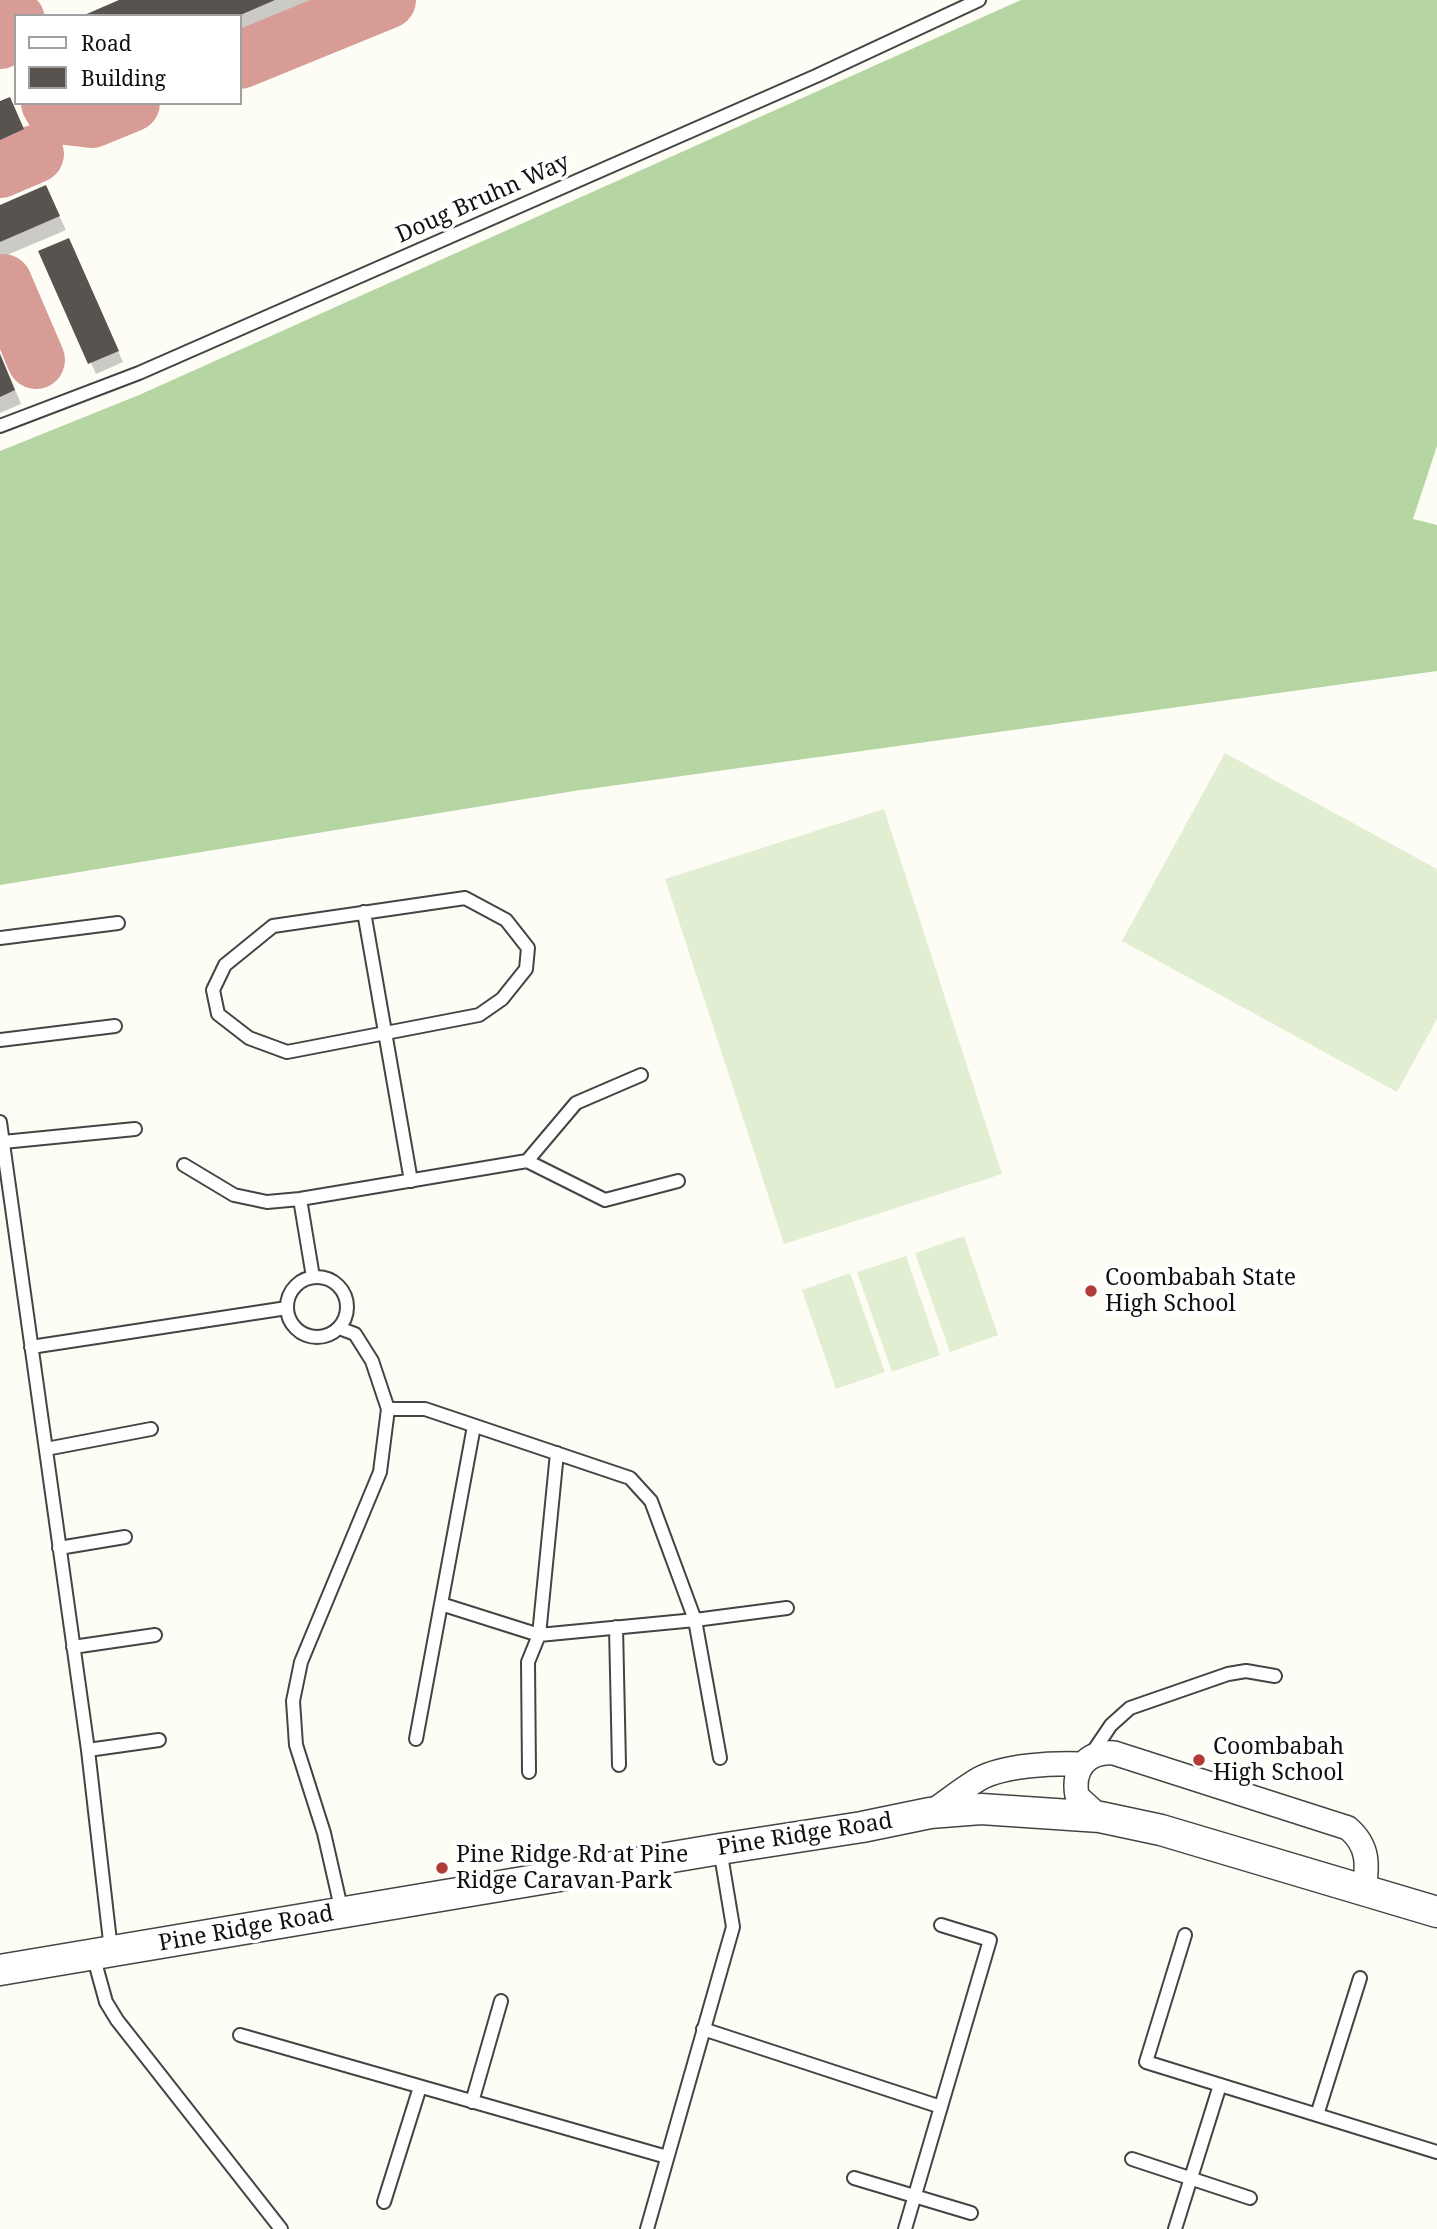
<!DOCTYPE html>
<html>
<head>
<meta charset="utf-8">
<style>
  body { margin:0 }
  #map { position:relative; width:1437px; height:2229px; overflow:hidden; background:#fefdf5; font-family:"Noto Serif",serif }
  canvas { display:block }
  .legend { position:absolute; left:14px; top:14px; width:228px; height:91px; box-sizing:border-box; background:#fff; border:2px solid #a0a0a0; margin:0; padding:9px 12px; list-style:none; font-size:21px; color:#111 }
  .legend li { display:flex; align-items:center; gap:14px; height:35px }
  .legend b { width:35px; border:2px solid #a0a0a0 }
</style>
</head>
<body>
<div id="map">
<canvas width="1437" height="2229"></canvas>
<ul class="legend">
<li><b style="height:9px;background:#fff"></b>Road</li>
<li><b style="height:19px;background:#58534e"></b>Building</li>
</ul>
</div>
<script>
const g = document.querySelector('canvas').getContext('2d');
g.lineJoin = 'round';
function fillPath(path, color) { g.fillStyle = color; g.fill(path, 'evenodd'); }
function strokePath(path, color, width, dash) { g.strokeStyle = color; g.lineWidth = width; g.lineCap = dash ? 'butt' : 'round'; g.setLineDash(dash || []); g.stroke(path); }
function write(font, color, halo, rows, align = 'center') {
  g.font = font + ' "Noto Serif",serif'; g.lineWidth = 7; g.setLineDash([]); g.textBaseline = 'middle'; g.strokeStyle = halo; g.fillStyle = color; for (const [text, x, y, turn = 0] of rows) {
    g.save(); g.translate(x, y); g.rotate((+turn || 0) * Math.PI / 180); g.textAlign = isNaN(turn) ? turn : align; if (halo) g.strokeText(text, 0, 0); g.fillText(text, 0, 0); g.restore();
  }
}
fillPath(new Path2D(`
  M 1021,0 L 1437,0 L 1437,446 L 1413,519 L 1437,525 L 1437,671 L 574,791 L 0,885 L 0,451 L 139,395 Z`), '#b5d5a3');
fillPath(new Path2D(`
  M 1225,753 L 1437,869 L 1437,1019 L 1397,1092 L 1122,941 Z
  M 884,809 L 1002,1174 L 784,1244 L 665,879 Z
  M 964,1236 L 998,1335 L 950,1352 L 915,1253 Z
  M 906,1256 L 940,1355 L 892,1372 L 857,1272 Z
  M 850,1273 L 885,1372 L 836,1389 L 802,1290 Z`), '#e2eed2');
fillPath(new Path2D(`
  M 123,0 L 314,0 L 240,32 L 240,16 L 86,16 Z
  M 9,99 L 30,143 L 0,157 L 0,103 Z
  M 46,188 L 66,230 L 0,258 L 0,207 Z
  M 69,240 L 123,362 L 96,374 L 41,252 Z
  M 0,353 L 21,404 L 0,413 Z`), '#0003');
strokePath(new Path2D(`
  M 0,40 L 16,20
  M 240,60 L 387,0
  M 50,103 L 57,115 L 92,119 L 131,103
  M 0,169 L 35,154
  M 0,283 L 3,283 L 36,360`), '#d89c96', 58);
fillPath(new Path2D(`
  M 119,0 L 275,0 L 238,16 L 82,16 Z
  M 10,97 L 24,129 L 0,140 L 0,101 Z
  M 46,185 L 60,216 L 0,242 L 0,205 Z
  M 69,238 L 119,351 L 88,364 L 38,251 Z
  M 0,354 L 15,390 L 0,397 Z`), '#58534e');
const service = new Path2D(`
  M 0,426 L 139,373 L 816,76 L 979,0
  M 465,898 L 506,920 L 528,948 L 526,969 L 502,999 L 479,1015 L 287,1052 L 249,1038 L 218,1014 L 213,990 L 225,965 L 273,926 Z
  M 364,912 L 411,1181
  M 0,938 L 118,923
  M 0,1040 L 115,1026
  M 0,1122 L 88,1750 L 111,1950
  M 3,1142 L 135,1129
  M 527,1161 L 576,1103 L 641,1075
  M 184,1165 L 234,1195 L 267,1202 L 300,1199 L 527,1161 L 605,1200 L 678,1181
  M 300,1199 L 313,1277
  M287 1307a30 30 0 1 1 60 0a30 30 0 1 1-60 0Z
  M 339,1328 L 355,1334 L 372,1361 L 388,1409 L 380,1472 L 301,1662 L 293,1701 L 296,1745 L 324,1833 L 342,1912
  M 31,1347 L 287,1308
  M 388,1409 L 425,1409 L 630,1478 L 651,1501 L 695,1620 L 720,1758
  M 46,1449 L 151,1429
  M 59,1548 L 125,1537
  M 441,1604 L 539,1635 L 695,1620 L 787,1608
  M 616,1627 L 619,1765
  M 73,1647 L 155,1635
  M 416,1739 L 474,1426
  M 88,1750 L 159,1740
  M 1090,1756 L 1111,1725 L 1130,1708 L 1228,1674 L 1246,1671 L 1275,1676
  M 529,1772 L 528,1662 L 539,1635 L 557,1453
  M 1185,1935 L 1146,2062 L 1437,2152
  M 93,1955 L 106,2002 L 117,2020 L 281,2229
  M 703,2029 L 941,2107
  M 240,2035 L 667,2157
  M 472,2102 L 501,2001
  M 1317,2115 L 1360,1978
  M 1132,2159 L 1250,2198
  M 854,2178 L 971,2213
  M 384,2202 L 420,2087
  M 647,2229 L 733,1927 L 720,1849
  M 905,2229 L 990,1940 L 941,1925
  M 1175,2229 L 1220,2085`);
const minor = new Path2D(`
  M 930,1813 C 946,1802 962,1789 979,1779 C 1004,1765 1053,1763 1081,1764
  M 1100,1817 L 1077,1796 C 1072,1769 1087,1751 1114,1753 L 1348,1828 C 1369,1846 1368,1865 1364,1890`);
const tertiary = new Path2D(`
  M 0,1970 L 720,1849 L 862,1827 L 930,1813 L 981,1809 L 1100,1817 L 1161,1830 L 1437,1912`);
strokePath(service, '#444', 16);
strokePath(minor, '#444', 26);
strokePath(tertiary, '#444', 33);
strokePath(service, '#fff', 12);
strokePath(minor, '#fff', 23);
strokePath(tertiary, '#fff', 30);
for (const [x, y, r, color] of [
  [1091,1291,7,"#b23b38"],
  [1199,1760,7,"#b23b38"],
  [442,1868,7,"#b23b38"]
]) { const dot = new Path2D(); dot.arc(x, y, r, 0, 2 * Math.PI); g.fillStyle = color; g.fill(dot); strokePath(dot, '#fff', 2.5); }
write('23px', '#111', '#fff', [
  ["Doug Bruhn Way",483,199,-24],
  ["Pine Ridge Road",805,1835,-9],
  ["Pine Ridge Road",246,1929,-10]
]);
write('23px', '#111', '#fff', [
  ["Coombabah State",1105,1278],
  ["High School",1105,1304],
  ["Coombabah",1213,1747],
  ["High School",1213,1773],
  ["Pine Ridge Rd at Pine",456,1855],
  ["Ridge Caravan Park",456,1881]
], 'left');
</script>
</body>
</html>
